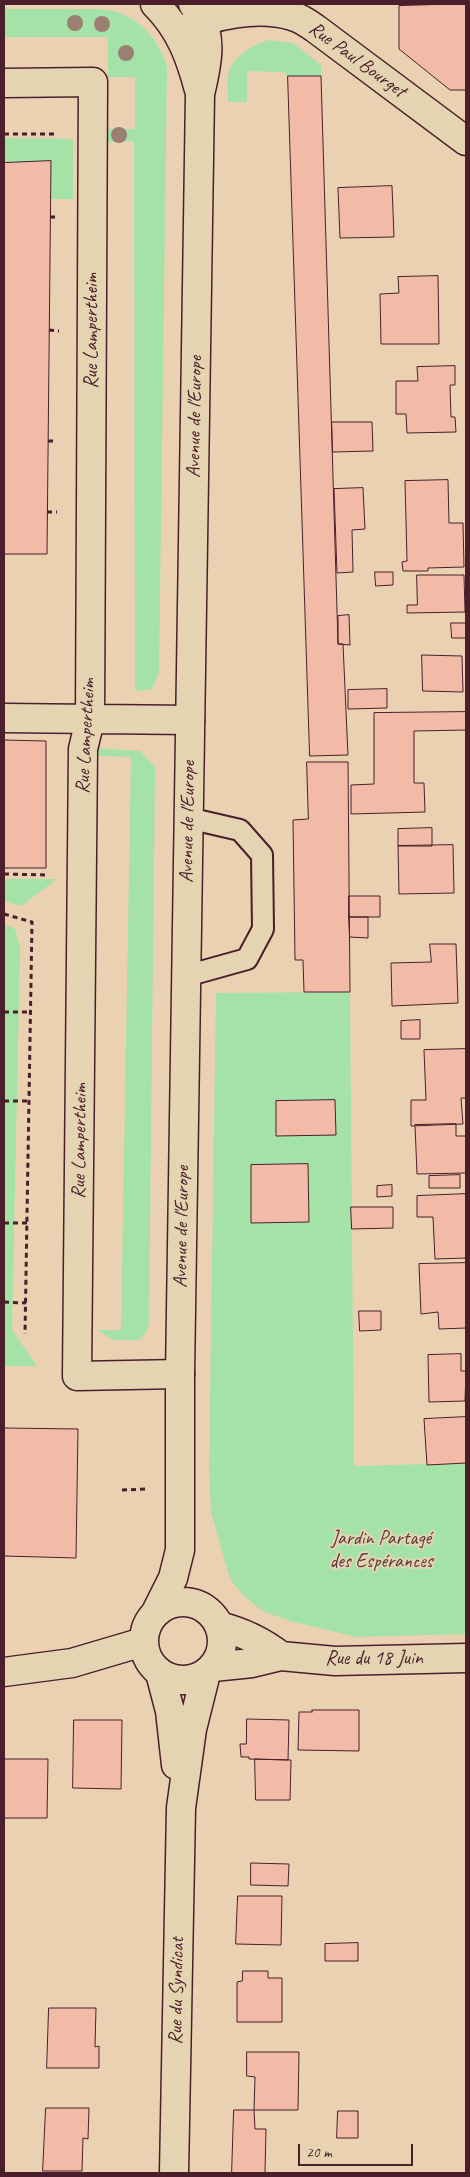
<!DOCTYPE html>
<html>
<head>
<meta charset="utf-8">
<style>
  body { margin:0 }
  #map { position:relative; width:470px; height:2177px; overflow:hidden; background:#ead1b1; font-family:Caveat,sans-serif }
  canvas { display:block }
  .frame { position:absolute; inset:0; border:5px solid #4a1f2b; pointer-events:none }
  .scale { position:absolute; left:298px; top:2144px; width:115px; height:22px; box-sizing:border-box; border:2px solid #4a1f2b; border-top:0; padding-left:6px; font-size:15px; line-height:18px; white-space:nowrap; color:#4a1f2b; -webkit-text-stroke:4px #e5d4b1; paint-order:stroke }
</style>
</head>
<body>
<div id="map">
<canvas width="470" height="2177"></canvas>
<div class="frame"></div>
<div class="scale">20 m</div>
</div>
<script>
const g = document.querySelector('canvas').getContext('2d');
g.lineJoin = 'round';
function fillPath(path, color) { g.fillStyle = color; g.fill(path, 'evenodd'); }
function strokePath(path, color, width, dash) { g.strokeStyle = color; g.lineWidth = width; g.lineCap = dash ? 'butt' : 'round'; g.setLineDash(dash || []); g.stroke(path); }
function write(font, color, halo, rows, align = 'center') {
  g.font = font + ' Caveat,sans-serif'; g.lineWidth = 4; g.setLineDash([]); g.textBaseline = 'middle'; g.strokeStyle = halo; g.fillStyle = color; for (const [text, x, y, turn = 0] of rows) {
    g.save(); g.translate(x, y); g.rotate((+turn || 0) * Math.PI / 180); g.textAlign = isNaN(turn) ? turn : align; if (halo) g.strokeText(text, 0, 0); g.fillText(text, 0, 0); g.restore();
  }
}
fillPath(new Path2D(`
  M 4,9 C 25,9 47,9 69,9 C 81,10 95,8 107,10 C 137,14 159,39 167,67 L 159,672 L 152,689 L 135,691 L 134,141 L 106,142 L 106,129 L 135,129 L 135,77 L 108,77 L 108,37 L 4,37 Z
  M 268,40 L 293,43 L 321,65 L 321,76 L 288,76 L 284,72 L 247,71 L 247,102 L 228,102 C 228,94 227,85 228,77 C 231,57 251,46 268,40 Z
  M 4,138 L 73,139 L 73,199 L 51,199 L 51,162 L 4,163 Z
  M 96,748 L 140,751 L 155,767 L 149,1324 L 146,1332 L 139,1340 L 113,1340 L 97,1330 L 121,1330 L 131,757 L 95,756 Z
  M 4,879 L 57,879 L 21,906 L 4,901 Z
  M 4,924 L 15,929 L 20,947 L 12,1330 L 37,1366 L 4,1366 Z
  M 350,992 L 354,1466 L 466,1463 L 466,1634 L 356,1637 L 290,1621 L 262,1611 L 243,1595 L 230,1579 L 211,1512 L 209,1470 L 216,993 Z`), '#a5e2a8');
const building = new Path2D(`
  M 466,4 L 466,90 L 450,90 L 399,49 L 399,6 Z
  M 288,76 L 321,76 L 338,644 L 343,644 L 348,755 L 310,756 Z
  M 51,161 L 47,554 L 4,554 L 4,163 Z
  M 392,186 L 394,237 L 340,238 L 338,188 Z
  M 438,276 L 439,344 L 381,344 L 380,294 L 399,293 L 398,277 Z
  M 455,366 L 455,385 L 450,385 L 451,417 L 455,417 L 456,432 L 407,433 L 406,414 L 396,414 L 396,381 L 418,381 L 417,367 Z
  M 332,422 L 372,422 L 373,451 L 333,452 Z
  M 448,480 L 449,523 L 463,523 L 464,567 L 428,568 L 428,571 L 403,571 L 402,562 L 407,561 L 405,481 Z
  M 363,488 L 365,529 L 352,530 L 353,572 L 337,573 L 334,489 Z
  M 375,572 L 393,572 L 393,585 L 376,586 Z
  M 417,575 L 464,575 L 465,612 L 407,613 L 407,605 L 417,605 Z
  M 349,615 L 350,645 L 338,644 L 338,616 Z
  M 451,623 L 466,623 L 466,638 L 452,638 Z
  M 422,655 L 462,656 L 463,692 L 423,691 Z
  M 387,689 L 387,708 L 348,709 L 348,690 Z
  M 466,712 L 466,730 L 414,731 L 414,783 L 424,783 L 425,812 L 351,814 L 351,785 L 374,784 L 374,713 Z
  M 4,740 L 46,741 L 46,868 L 4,868 Z
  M 307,762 L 348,762 L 350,992 L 304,992 L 303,960 L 295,960 L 293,820 L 308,819 Z
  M 432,828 L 432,846 L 398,846 L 398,829 Z
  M 453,845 L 454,893 L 399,894 L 398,846 Z
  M 349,896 L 380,896 L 380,917 L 349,917 Z
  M 349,917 L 368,917 L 368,938 L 350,937 Z
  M 430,944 L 456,944 L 458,1003 L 392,1006 L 391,963 L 431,962 Z
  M 420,1020 L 420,1039 L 401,1039 L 401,1021 Z
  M 466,1049 L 466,1098 L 461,1098 L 463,1124 L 411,1126 L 411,1100 L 426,1100 L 424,1050 Z
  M 335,1100 L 336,1135 L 276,1136 L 276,1101 Z
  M 456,1124 L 456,1136 L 466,1136 L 466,1173 L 417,1174 L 415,1125 Z
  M 308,1164 L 309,1222 L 251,1223 L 251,1165 Z
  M 460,1175 L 460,1188 L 429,1188 L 429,1176 Z
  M 392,1185 L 392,1196 L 377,1197 L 377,1186 Z
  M 466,1194 L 466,1258 L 435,1259 L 433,1217 L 417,1217 L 417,1196 Z
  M 351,1207 L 393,1207 L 393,1228 L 352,1229 Z
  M 466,1263 L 466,1328 L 439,1329 L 438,1312 L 421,1314 L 419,1264 Z
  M 359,1311 L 381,1311 L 381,1330 L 360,1331 Z
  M 461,1354 L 461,1371 L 466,1371 L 465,1401 L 429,1402 L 428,1355 Z
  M 466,1417 L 466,1463 L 427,1465 L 424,1419 Z
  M 4,1428 L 78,1429 L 76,1558 L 4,1556 Z
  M 312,1710 L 359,1710 L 359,1751 L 298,1750 L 299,1712 L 312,1712 Z
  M 247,1719 L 289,1720 L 288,1760 L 249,1759 L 249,1757 L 241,1757 L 240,1744 L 246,1744 Z
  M 74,1720 L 122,1720 L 121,1789 L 73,1788 Z
  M 4,1759 L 48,1759 L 47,1818 L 4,1818 Z
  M 255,1759 L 291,1760 L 290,1800 L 256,1800 Z
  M 251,1863 L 289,1864 L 288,1886 L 251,1885 Z
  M 238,1896 L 282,1896 L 281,1945 L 236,1944 Z
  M 358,1943 L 358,1961 L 325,1961 L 325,1944 Z
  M 243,1971 L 268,1971 L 268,1978 L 282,1978 L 282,2022 L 237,2022 L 237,1982 L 242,1981 Z
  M 49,2008 L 96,2008 L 95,2047 L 99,2046 L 99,2068 L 47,2068 Z
  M 247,2052 L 299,2052 L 298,2110 L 254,2110 L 255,2077 L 247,2076 Z
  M 46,2108 L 89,2108 L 88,2139 L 83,2138 L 82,2171 L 43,2171 Z
  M 234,2110 L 254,2110 L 255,2129 L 266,2129 L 265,2173 L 232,2173 Z
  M 338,2111 L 358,2111 L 358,2138 L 337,2138 Z`);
fillPath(building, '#f1bba8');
strokePath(building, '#4a1f2b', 1);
const service = new Path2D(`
  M 186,976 L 247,959 L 263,929 L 262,855 L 240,830 L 188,818`);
const minor = new Path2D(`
  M 182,31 C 211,14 260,6 292,16 C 301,18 309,24 316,29 L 466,141
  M 4,83 L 93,82 L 90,720 L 83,749 L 77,1376 L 180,1374
  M 4,718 L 190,720`);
const tertiary = new Path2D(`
  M 155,4 C 180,29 190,56 199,90
  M144 1641a39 39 0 1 1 78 0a39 39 0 1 1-78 0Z
  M 156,1612 L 173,1578 L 180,1550 L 180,1374 L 200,94 C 208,61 214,33 193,4
  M 219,1626 C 243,1632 262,1641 281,1656
  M 213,1667 L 252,1663 L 281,1656 L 335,1661 L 466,1658
  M 4,1672 L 72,1663 L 143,1642
  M 160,1673 L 170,1711 L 176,1765
  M 174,2173 L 181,1808 L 192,1729 L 206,1673`);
strokePath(service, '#4a1f2b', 24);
strokePath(minor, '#4a1f2b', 31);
strokePath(tertiary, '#4a1f2b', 31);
strokePath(new Path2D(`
  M 4,134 L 58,134
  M 50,217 L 59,217
  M 49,330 L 59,331
  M 48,441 L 57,441
  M 47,512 L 57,512
  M 4,874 L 48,875
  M 4,914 L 32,922 L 25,1334
  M 4,1012 L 30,1012
  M 4,1101 L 29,1101
  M 4,1223 L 27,1223
  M 4,1302 L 26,1303
  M 122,1490 L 147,1489`), '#4a1f2b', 3, [5, 4]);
strokePath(service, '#e5d4b1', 20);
strokePath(minor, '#e5d4b1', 28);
strokePath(tertiary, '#e5d4b1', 28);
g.fillStyle = '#9a7f72';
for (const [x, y] of [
  [75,23],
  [102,24],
  [126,53],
  [119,135]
]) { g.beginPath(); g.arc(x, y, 8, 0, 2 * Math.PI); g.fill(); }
write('20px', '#4a1f2b', '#e5d4b1', [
  ["Rue Paul Bourget",357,60,36],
  ["Rue Lampertheim",92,331,-90],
  ["Avenue de l'Europe",195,417,-89],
  ["Rue Lampertheim",86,736,-87],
  ["Avenue de l'Europe",188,822,-89],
  ["Rue Lampertheim",80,1141,-89],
  ["Avenue de l'Europe",182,1227,-89],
  ["Rue du 18 Juin",374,1659],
  ["Rue du Syndicat",177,1991,-89]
]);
write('20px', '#583c3e', '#e5d4b1', [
  ["Jardin Partagé",381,1539],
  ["des Espérances",381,1562]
]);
</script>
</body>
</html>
